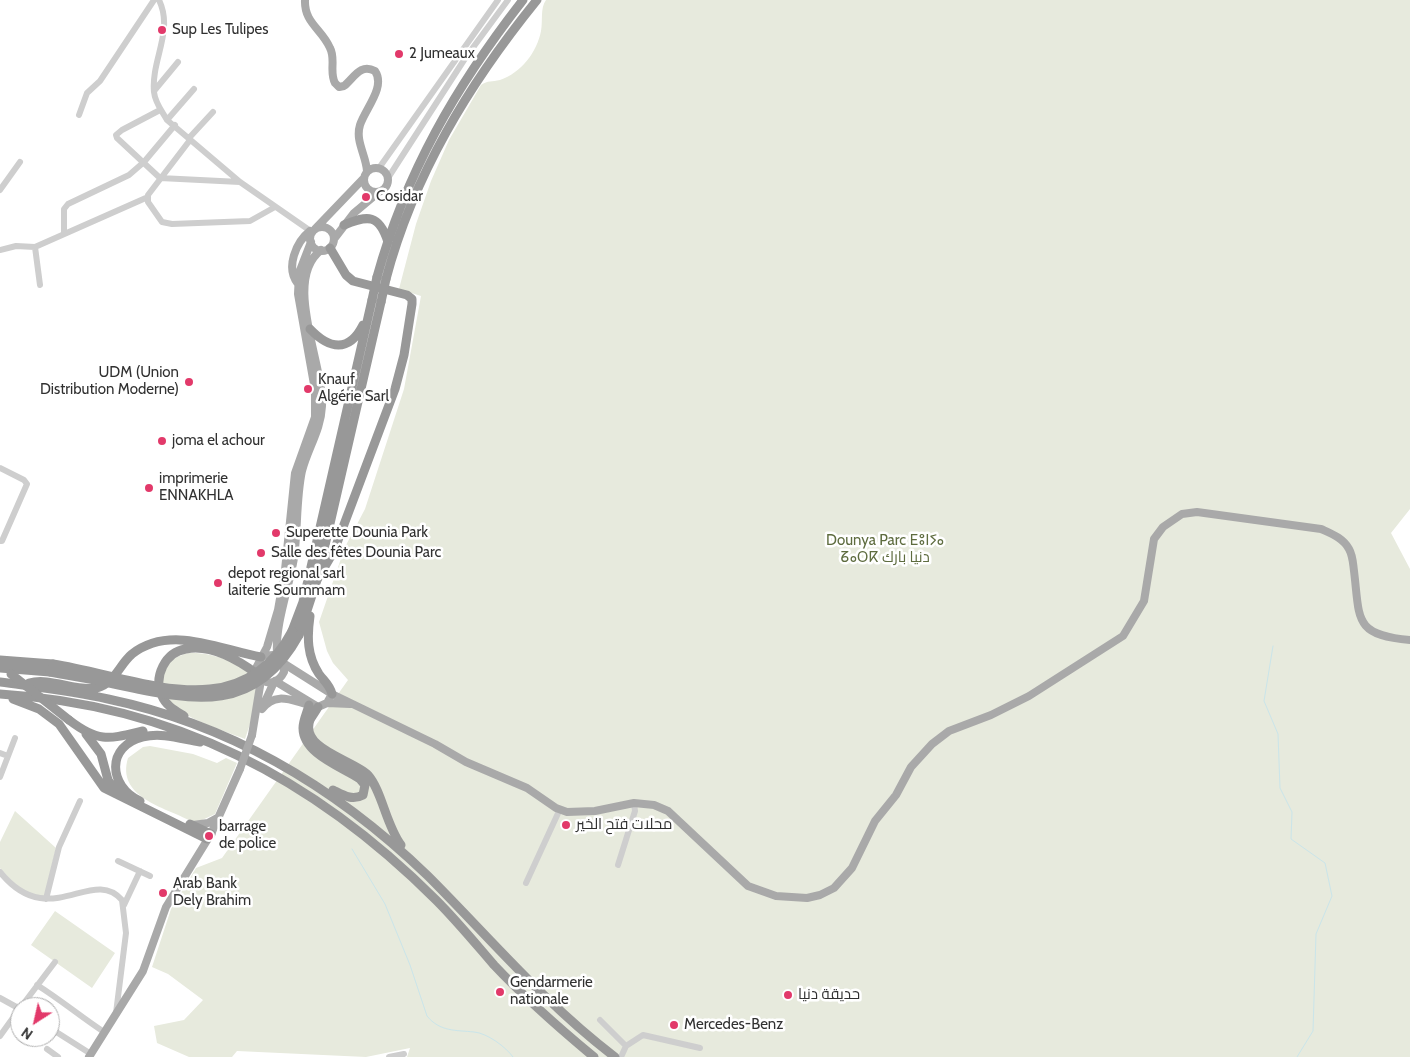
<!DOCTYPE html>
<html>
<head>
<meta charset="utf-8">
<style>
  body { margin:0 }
  #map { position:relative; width:1410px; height:1057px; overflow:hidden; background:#fff; font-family:Cabin,sans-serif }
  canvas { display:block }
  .north { position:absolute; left:10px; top:997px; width:50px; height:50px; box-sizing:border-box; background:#fff; border:1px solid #adadad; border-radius:50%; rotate:215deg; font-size:14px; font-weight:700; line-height:20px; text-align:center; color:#313131 }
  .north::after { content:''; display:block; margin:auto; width:18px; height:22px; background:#e2396a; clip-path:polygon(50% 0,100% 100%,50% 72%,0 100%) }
</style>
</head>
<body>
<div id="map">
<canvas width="1410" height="1057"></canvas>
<div class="north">N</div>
</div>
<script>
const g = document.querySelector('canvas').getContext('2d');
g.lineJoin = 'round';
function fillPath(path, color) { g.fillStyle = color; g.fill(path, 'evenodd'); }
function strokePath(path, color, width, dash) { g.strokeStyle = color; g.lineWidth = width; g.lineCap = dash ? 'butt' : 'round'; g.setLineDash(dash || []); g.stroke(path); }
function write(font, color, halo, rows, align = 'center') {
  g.font = font + ' Cabin,Cairo,"Noto Sans Tifinagh",sans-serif'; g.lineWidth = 5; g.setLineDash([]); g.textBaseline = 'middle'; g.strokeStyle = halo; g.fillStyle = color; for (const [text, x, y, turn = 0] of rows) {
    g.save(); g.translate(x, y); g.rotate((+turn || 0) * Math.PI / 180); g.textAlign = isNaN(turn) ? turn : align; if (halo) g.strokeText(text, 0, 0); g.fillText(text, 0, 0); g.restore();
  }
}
fillPath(new Path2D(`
  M 546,0 L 1410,0 L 1410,509 L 1391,533 L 1410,569 L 1410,1057 L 407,1057 L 410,1048 L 366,1057 L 237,1051 L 232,1057 L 189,1057 L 157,1043 L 154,1026 L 184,1020 L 203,1000 L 168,974 L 152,967 L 171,909 L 196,868 L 222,858 L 348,680 L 333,663 L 327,651 L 319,622 L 345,547 L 365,509 L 404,389 L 421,296 L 399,289 L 416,224 L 431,181 L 449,140 L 481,85 C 488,80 492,82 500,80 C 521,73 537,52 541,31 C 543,21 540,8 546,0 Z
  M 189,653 C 211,652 244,662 257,682 L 252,718 L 245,739 C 223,730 172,716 163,692 C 161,688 163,682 163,677 C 163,663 176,656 189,653 Z
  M 150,746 L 193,754 L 217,763 L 226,758 L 237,763 L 215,814 L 198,822 L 191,821 C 164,807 116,797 128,758 L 143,747 Z
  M 15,811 L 56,848 L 44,898 L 21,891 L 0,868 L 0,842 Z
  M 55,911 L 115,953 L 92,988 L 31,945 Z`), '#e7eadd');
strokePath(new Path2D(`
  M 1273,646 L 1264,701 L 1278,734 L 1280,788 L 1292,812 L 1291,839 L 1325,863 L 1332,896 L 1316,934 L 1313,1031 L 1297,1057
  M 352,849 L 385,904 L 410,965 L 427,1016 C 440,1032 456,1030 474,1032 C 487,1033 506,1047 513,1057`), '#cae5ea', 1);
strokePath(new Path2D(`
  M 159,0 C 174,31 151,60 154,92 C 155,103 162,111 167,120 L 240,182 L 312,232
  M 154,91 L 178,62
  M 160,110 L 122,130 L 116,135 L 117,138 L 160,178 L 240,182
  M 79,115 L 87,93 L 100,81 L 154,0
  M 167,120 L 194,89
  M 189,138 L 213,112
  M 190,140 L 148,195 L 148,202 L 162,222 L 172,224 L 250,221 L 275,207
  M 379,168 L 498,0
  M 388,178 L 466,57 L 508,0
  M 0,190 L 20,162
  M 64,234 L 64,209 L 68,204 L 129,175 L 144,162 L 175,125
  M 35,247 L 40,285
  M 0,250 L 16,246 L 35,247 L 148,197
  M 0,468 L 24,480 L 27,484 L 2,541 L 0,541
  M 0,753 L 8,756
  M 0,777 L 15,738
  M 118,861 L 150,876
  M 618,865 L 635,811 L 634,803
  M 0,872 C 49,933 92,865 122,900 L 126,933 L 116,1013
  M 526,883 L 560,809
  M 46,899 L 59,847 L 80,801
  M 124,905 L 140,871
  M 37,985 C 61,1000 81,1017 104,1032
  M 0,998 L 20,1009
  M 21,1007 L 55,962
  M 600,1020 L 626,1046
  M 50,1028 L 91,1054
  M 0,1036 L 20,1008
  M 47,1049 L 58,1057
  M 389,1057 L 404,1054
  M 621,1057 L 626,1046 L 643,1035 L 700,1048`), '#cecece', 6);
strokePath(new Path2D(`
  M 305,0 C 304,23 322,29 330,48 C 336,59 329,72 335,83 L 339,87 L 344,86 C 354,78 360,63 375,71 C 386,87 365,109 360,125 C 355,141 366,155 367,171
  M364 180a12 12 0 1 1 24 0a12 12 0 1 1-24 0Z
  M310 239a12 12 0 1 1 24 0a12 12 0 1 1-24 0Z
  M 315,229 L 363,179
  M 334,239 L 354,213 L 379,192
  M 298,284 C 285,268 296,242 310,231
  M 277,654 C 275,624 289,588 294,558 C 298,529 296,499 302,471 C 308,448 321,430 322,406 C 324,364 282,280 321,250
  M 263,656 L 273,655 L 283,663 L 284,672 C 279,682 271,685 261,680 L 256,668 L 267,647 L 278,610 L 285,570 L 295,473 L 315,417 L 315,390 L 298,294 L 299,273 L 311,242
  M 283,663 L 332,694 L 435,744 L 466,762 L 527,788 L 556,808 L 567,812 L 595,811 L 634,803 L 654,805 L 668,811 L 748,886 L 776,896 L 807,898 L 820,895 L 834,888 L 852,868 L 875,821 L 896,795 L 911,767 L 932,744 L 949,731 L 991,715 L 1029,696 L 1123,636 L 1144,601 L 1154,539 L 1163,527 L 1182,514 L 1197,512 L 1321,529 C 1332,534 1343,538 1349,549 C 1353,556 1353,564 1354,571 C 1360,619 1353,635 1410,640
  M 275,681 L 318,707 L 327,703 L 332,694
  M 327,703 L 350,704
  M 263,706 L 274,682
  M 262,709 C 276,691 292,701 310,705
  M 252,735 L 261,680
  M 193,825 L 208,823 L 219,817
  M 89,1057 L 143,971 L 166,907 L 211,834 L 240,769`), '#a9a9a9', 8);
strokePath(new Path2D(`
  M 344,225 C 368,215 379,214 388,242
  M 377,277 C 406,172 456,86 523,0
  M 386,279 C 414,174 469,84 537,0
  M 310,329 C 329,349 349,353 363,325
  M 317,580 L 334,551 L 395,389 L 404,355 L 412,304 L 412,299 L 407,295 L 353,281 L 346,275 L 330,248
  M 310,616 C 307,637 307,656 319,674 C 324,681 330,685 332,694
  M 292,631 L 303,602 L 372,300
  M 299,635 L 317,580 L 381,302
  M 0,660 L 53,664
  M 0,668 L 50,672
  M 0,682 C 36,687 73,691 108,699 C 232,725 338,789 428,876 C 489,937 546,1005 615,1057
  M 29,683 C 51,677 75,692 97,688 C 115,683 119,665 132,654 C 171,624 220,650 261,657
  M 0,694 C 174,705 314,778 436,900 C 457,921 475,943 494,965 C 525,998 559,1028 594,1057
  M 13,699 L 39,709 L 59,724 L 104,788 L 207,839
  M 309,705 C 307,713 303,720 303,728 C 303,754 342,767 360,779 L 365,785 L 363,795 C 352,801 343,795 333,790
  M 318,707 C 316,711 312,716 310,720 C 299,749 354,760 368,775 C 382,791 386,825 401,845
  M 184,716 C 176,711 166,706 162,696 C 153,677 165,652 186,649 C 211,644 238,660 257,674
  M 69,720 C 99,743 109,739 143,731
  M 86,734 L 101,754 L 108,780 L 118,794
  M 140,801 C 108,786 106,746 143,737 C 161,732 182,739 200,742
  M 190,824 L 211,834`), '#989898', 9);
strokePath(new Path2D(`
  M 240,769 L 252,735`), '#a9a9a9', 8);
strokePath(new Path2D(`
  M 372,300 L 377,277
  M 381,302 L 386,279
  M 53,664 C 137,677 240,730 292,631
  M 50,672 C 71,676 93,679 114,684 C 190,700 254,717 299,635
  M 11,674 L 69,720`), '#989898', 9);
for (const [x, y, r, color] of [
  [162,30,5,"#e2396a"],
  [399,54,5,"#e2396a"],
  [366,197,5,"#e2396a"],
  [189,382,5,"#e2396a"],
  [308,389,5,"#e2396a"],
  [162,441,5,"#e2396a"],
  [149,488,5,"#e2396a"],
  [276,533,5,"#e2396a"],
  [261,553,5,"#e2396a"],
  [218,583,5,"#e2396a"],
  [566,825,5,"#e2396a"],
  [209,836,5,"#e2396a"],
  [163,893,5,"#e2396a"],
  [500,992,5,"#e2396a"],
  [788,995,5,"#e2396a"],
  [674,1025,5,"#e2396a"]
]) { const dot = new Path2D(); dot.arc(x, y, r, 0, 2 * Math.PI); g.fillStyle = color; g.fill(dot); strokePath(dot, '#fff', 2); }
write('15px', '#313131', '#fff', [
  ["Sup Les Tulipes",172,30],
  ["2 Jumeaux",409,54],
  ["Cosidar",376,197],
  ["UDM (Union",179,373,"right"],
  ["Distribution Moderne)",179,390,"right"],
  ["Knauf",318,380],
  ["Algérie Sarl",318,397],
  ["joma el achour",172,441],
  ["imprimerie",159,479],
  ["ENNAKHLA",159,496],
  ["Superette Dounia Park",286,533],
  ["Salle des fêtes Dounia Parc",271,553],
  ["depot regional sarl",228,574],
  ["laiterie Soummam",228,591],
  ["محلات فتح الخير",576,825],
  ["barrage",219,827],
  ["de police",219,844],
  ["Arab Bank",173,884],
  ["Dely Brahim",173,901],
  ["Gendarmerie",510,983],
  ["nationale",510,1000],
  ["حديقة دنيا",798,995],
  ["Mercedes-Benz",684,1025]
], 'left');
write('15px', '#5e6c3f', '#fff', [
  ["Dounya Parc ⴹⵓⵏⵢⴰ",885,541],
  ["ⵒⴰⵔⴽ دنيا بارك",885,558]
]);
</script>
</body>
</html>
